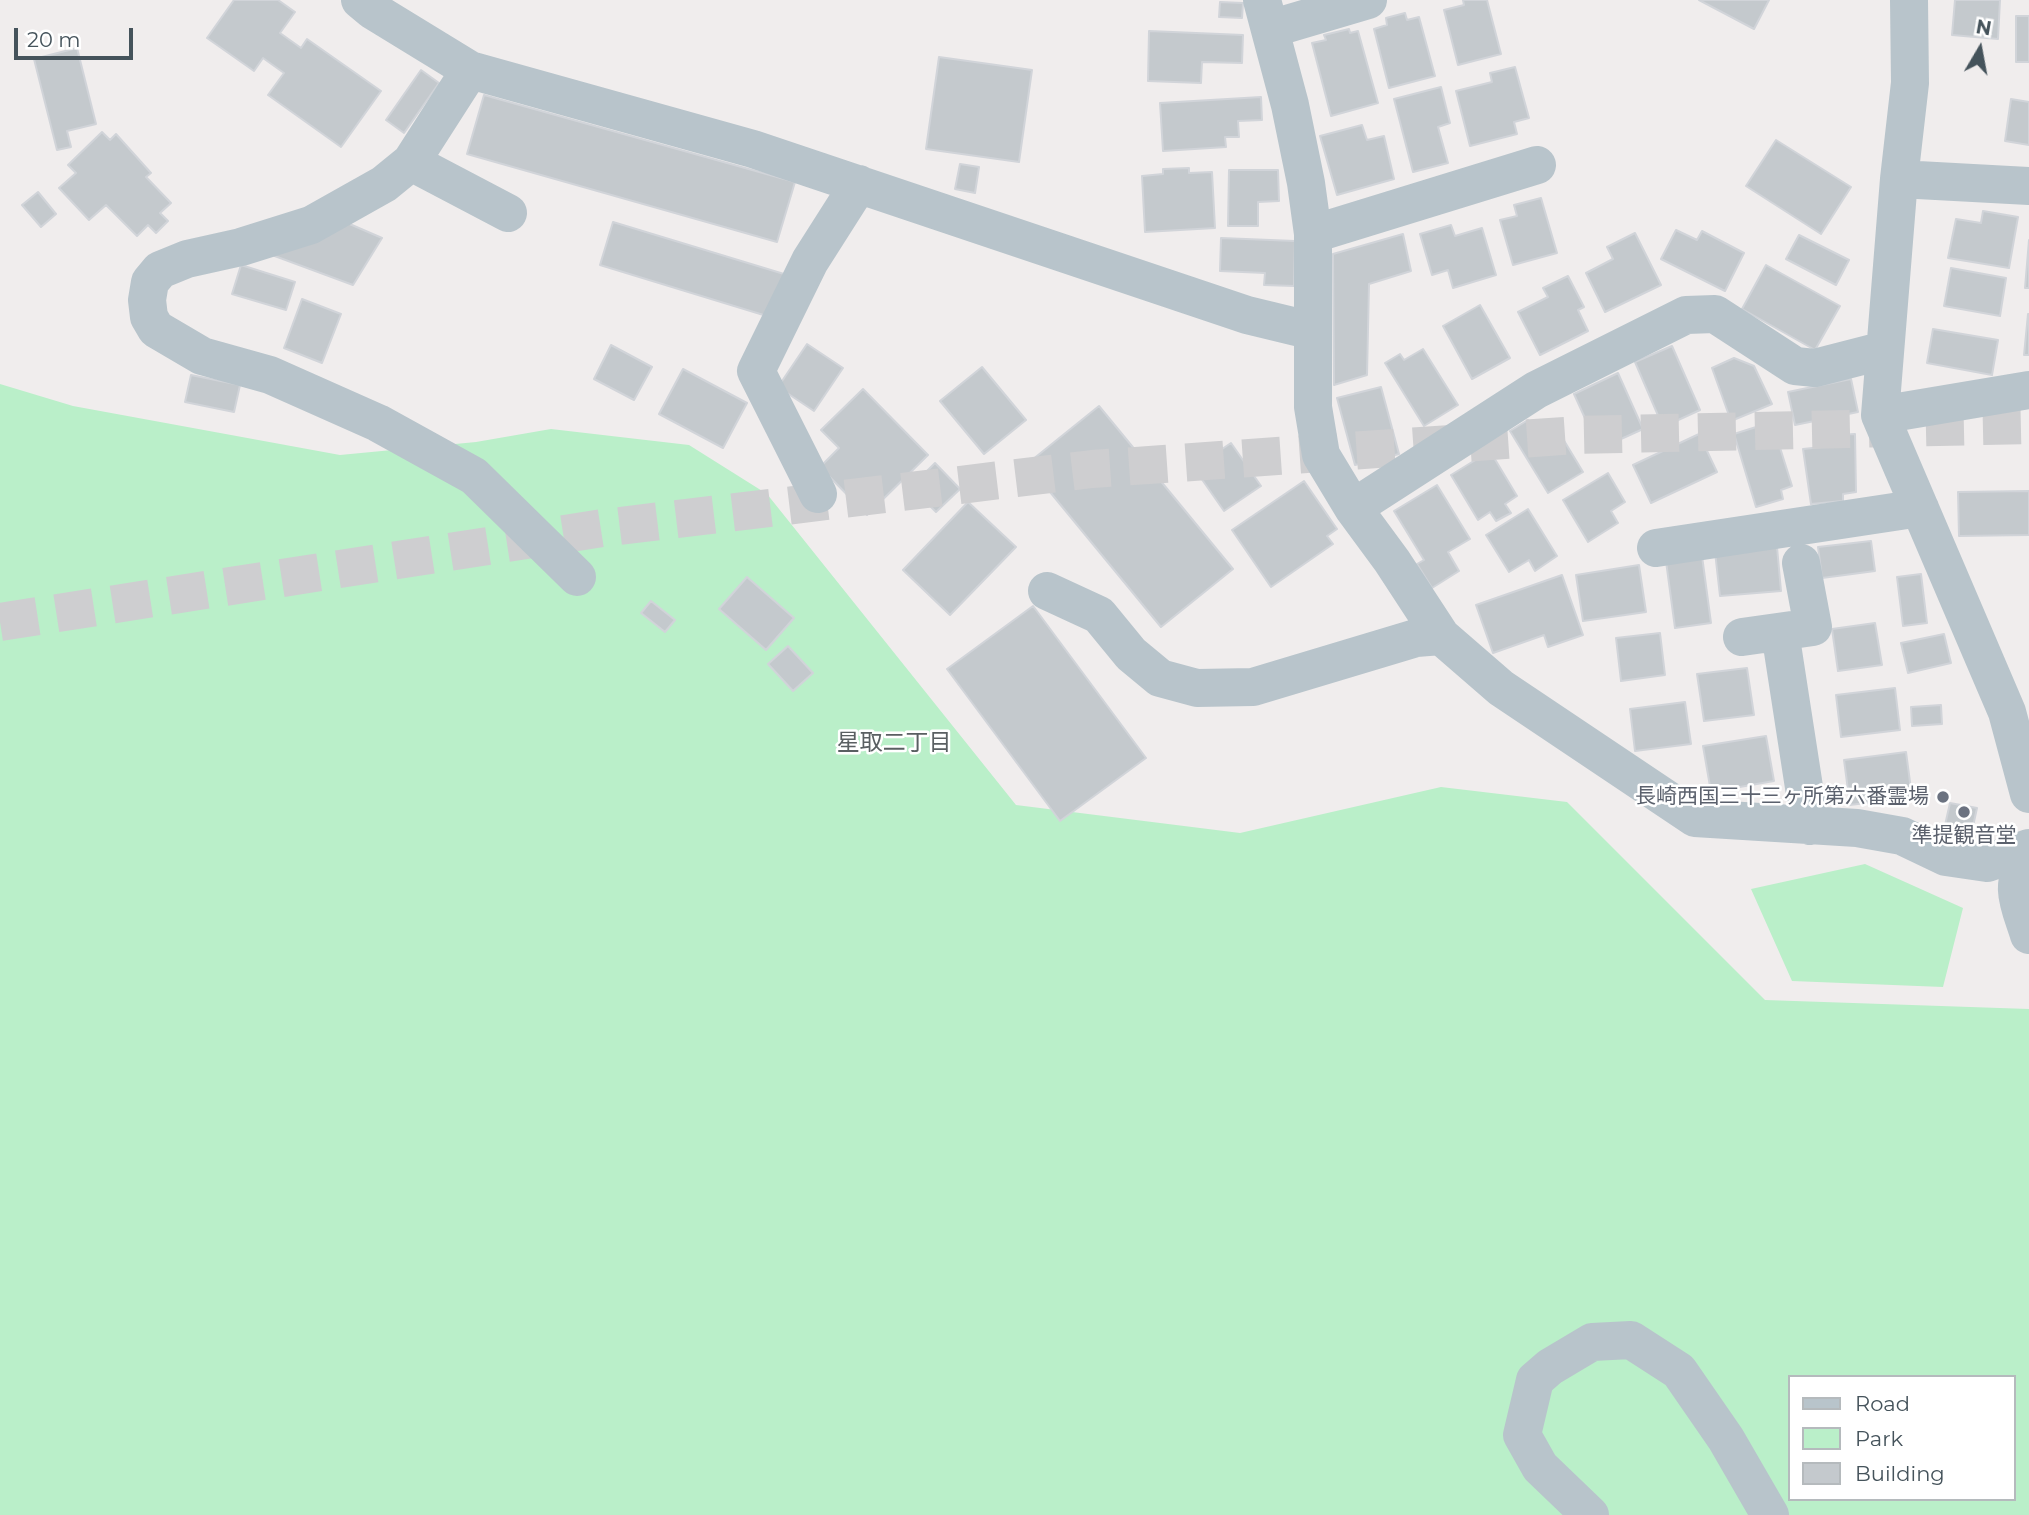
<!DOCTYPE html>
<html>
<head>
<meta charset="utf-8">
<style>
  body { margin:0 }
  #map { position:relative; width:2029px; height:1515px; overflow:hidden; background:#f0eded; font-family:Montserrat,sans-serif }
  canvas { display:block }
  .legend { position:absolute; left:1788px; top:1375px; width:228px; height:126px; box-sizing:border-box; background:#fff; border:2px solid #b5babd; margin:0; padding:9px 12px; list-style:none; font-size:21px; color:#45535b }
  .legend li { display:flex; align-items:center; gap:14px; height:35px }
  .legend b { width:35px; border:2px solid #b5babd }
  .north { position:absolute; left:1945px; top:14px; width:70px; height:70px; -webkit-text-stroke:5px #fff; paint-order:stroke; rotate:10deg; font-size:19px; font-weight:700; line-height:28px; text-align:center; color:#45535b }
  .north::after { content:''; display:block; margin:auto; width:24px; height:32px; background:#45535b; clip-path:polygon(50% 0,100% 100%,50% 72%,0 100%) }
  .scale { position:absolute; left:14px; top:28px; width:119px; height:32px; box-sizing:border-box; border:4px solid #45535b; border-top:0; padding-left:9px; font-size:21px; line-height:24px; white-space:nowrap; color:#45535b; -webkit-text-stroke:5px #fff; paint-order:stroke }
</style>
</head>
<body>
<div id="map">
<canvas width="2029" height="1515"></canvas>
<ul class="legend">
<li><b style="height:9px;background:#b8c4cb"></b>Road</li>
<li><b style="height:19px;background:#baefc9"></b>Park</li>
<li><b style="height:19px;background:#c4c9cd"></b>Building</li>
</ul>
<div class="north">N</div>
<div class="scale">20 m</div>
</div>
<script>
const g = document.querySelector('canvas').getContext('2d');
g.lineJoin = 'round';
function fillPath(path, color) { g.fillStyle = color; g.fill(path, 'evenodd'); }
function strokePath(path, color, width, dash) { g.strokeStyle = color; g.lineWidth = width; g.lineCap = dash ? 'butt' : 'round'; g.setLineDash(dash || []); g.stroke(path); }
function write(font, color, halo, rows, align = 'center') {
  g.font = font + ' Montserrat,"Noto Sans JP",sans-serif'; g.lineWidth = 5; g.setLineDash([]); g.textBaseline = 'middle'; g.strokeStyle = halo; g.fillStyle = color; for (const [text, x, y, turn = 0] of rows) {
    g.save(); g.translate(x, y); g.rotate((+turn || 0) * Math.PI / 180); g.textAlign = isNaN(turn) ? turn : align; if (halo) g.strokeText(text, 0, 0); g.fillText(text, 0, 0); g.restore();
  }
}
fillPath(new Path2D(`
  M 0,384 L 73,406 L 340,455 L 476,442 L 551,429 L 689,445 L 767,494 L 1016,805 L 1240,833 L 1441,787 L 1567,802 L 1765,1000 L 2029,1009 L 2029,1515 L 0,1515 ZM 1789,1377 L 2013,1377 L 2013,1499 L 1789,1499 Z
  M 1865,864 L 1963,908 L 1943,987 L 1792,981 L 1751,889 Z`), '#baefc9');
const building = new Path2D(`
  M 234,0 L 278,0 L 295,12 L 280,33 L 301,48 L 307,39 L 381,91 L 341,147 L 268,95 L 284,73 L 263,58 L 254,71 L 207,38 Z
  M 1463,0 L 1487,0 L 1501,54 L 1458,65 L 1444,10 L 1464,5 Z
  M 1699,0 L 1769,0 L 1754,29 Z
  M 1955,0 L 2000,0 L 1998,39 L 1952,35 Z
  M 1220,2 L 1243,3 L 1242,18 L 1219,17 Z
  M 1405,13 L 1407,20 L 1419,17 L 1435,76 L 1389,88 L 1374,29 L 1387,25 L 1386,18 Z
  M 2016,16 L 2029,16 L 2029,62 L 2016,62 Z
  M 1349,29 L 1350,33 L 1358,31 L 1378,103 L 1331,116 L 1312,43 L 1326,40 L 1324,35 Z
  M 1149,31 L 1243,35 L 1242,63 L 1202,62 L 1201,83 L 1148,81 Z
  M 77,48 L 96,124 L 67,131 L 71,147 L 57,150 L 34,59 Z
  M 939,57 L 1032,70 L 1019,162 L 926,149 Z
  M 1515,67 L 1529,118 L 1514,122 L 1517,134 L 1470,146 L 1456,91 L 1492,82 L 1490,73 Z
  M 421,70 L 439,83 L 404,133 L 386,120 Z
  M 1441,87 L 1450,123 L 1438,127 L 1448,163 L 1413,172 L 1394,99 Z
  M 484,95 L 795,182 L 777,242 L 467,154 Z
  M 1261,97 L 1262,120 L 1238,121 L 1239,137 L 1225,137 L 1226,147 L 1163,151 L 1160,103 Z
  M 2011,99 L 2029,102 L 2029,145 L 2005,141 Z
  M 1362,125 L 1367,140 L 1384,136 L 1394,179 L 1337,195 L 1320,136 Z
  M 102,132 L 110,140 L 116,134 L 151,173 L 146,177 L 171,203 L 160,213 L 168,221 L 156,233 L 148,225 L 137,236 L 106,205 L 89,220 L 59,188 L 76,173 L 68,165 Z
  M 1776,140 L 1851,187 L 1821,234 L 1746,186 Z
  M 960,164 L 979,167 L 975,193 L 955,189 Z
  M 1189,168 L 1189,173 L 1212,172 L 1215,228 L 1145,232 L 1142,176 L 1163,174 L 1163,169 Z
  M 1229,170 L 1278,170 L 1279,201 L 1258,202 L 1258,226 L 1228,226 Z
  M 38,192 L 56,214 L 41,227 L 22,205 Z
  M 1541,198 L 1557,253 L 1513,265 L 1500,220 L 1517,216 L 1514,205 Z
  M 1983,211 L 2018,217 L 2009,268 L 1948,258 L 1956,219 L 1981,223 Z
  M 345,222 L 382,238 L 353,285 L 272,255 Z
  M 613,222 L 784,274 L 770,317 L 600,265 Z
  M 1451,225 L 1455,236 L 1482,228 L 1496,275 L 1453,288 L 1448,270 L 1432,275 L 1420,234 Z
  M 1676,230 L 1697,240 L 1702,231 L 1744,253 L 1725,291 L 1661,259 Z
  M 1635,233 L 1661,285 L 1605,312 L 1586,273 L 1613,259 L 1607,247 Z
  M 1403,234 L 1411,271 L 1369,284 L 1367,375 L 1334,385 L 1333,254 Z
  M 1799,235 L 1849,260 L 1836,285 L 1786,259 Z
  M 1221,238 L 1295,241 L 1294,286 L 1264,285 L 1265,273 L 1220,271 Z
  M 2029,240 L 2029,288 L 2025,288 Z
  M 241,265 L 295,282 L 286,310 L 232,294 Z
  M 1766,265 L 1840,306 L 1815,350 L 1742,309 Z
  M 1951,268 L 2006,278 L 2000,316 L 1944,306 Z
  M 1568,276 L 1584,307 L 1578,310 L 1588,331 L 1540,355 L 1518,312 L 1548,297 L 1543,288 Z
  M 302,299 L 341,314 L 322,363 L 284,348 Z
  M 1480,305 L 1510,358 L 1472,379 L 1443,326 Z
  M 2028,314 L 2029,314 L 2029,355 L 2024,355 Z
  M 1933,329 L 1998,340 L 1992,375 L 1927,363 Z
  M 807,344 L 843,368 L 814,411 L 778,387 Z
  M 611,345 L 652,367 L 634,400 L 594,379 Z
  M 1672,346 L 1700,410 L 1663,427 L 1635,362 Z
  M 1423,349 L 1458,405 L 1424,426 L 1385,363 L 1400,354 L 1404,360 Z
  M 1734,358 L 1754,366 L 1772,404 L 1731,421 L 1712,368 Z
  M 982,367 L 1026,420 L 984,454 L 940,401 Z
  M 683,369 L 747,403 L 723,448 L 659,414 Z
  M 1618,373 L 1643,429 L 1599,449 L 1574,394 Z
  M 191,375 L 240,385 L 234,412 L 185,402 Z
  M 1851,379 L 1858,412 L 1795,425 L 1788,392 Z
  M 1381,387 L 1399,454 L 1355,465 L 1337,398 Z
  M 863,389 L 928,455 L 867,515 L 820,467 L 839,448 L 821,430 Z
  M 1099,406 L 1233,569 L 1161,627 L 1027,464 Z
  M 1528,420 L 1537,435 L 1554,424 L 1583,472 L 1548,493 L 1510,431 Z
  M 1772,422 L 1792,486 L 1781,490 L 1783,499 L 1756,507 L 1734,434 Z
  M 1699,434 L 1717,472 L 1651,503 L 1633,465 Z
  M 1855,434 L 1856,492 L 1843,494 L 1843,501 L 1811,504 L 1803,449 L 1822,447 L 1820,436 Z
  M 1231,443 L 1261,486 L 1224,511 L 1194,468 Z
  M 1490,451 L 1517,496 L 1505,504 L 1511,513 L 1496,521 L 1490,512 L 1478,520 L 1451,475 Z
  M 935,463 L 960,489 L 936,512 L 911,487 Z
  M 1608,473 L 1625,502 L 1611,511 L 1618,523 L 1588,542 L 1563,500 Z
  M 1304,481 L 1337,529 L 1327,536 L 1333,544 L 1271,587 L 1232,530 Z
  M 1437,485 L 1470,539 L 1448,552 L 1459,571 L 1432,588 L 1417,564 L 1424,560 L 1394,511 Z
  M 2029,491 L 2029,535 L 1959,536 L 1958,492 Z
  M 968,502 L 1016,547 L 950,615 L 903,570 Z
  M 1528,509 L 1557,556 L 1535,571 L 1529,560 L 1509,572 L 1486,535 Z
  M 1871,541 L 1875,571 L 1822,578 L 1818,547 Z
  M 1777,547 L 1781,591 L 1720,596 L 1715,552 Z
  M 1702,556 L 1711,623 L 1675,628 L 1666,561 Z
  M 1639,565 L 1646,612 L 1583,621 L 1576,575 Z
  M 1921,574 L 1927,623 L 1903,626 L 1897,577 Z
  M 1562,575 L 1583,635 L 1548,647 L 1544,635 L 1493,653 L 1476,605 Z
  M 747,577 L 794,618 L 766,650 L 719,609 Z
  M 651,601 L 675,620 L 665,632 L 641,613 Z
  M 1033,606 L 1146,758 L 1060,821 L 947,669 Z
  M 1875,623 L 1882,665 L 1838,671 L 1832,629 Z
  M 1660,633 L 1665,675 L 1621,681 L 1616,638 Z
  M 1944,634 L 1951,663 L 1908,673 L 1901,643 Z
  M 788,646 L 813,673 L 793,691 L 768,664 Z
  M 1747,668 L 1754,715 L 1704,721 L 1697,674 Z
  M 1895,688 L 1900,730 L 1841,737 L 1836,695 Z
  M 1685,702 L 1691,744 L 1635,751 L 1630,709 Z
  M 1941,705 L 1942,724 L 1912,726 L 1911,707 Z
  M 1766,736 L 1774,781 L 1711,792 L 1703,746 Z
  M 1906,752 L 1912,797 L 1850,805 L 1844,760 Z
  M 1950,803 L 1977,808 L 1970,840 L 1943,834 Z`);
fillPath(building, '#c4c9cd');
strokePath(building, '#d1d4d9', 2);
strokePath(new Path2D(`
  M 0,622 L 603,528 L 1092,469 L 1578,435 L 2029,425`), '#ceced0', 38, [38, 19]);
strokePath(new Path2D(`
  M 360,0 L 372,10 L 470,70 L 753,149 L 1247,315 L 1313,331
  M 1262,0 L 1290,105 L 1306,183 L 1313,234 L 1313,407 L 1321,455 L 1353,508 L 1392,561 L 1441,636 L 1501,688 L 1695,818 L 1857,828 L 1902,836 L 1946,857 L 1987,863 L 2029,848
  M 1909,0 L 1910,83 L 1899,179 L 1880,415 L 2007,712 L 2029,794
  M 1270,29 L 1368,0
  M 470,70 L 411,162 L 384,184 L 311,225 L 241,247 L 187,259 L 160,270 L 150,282 L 147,300 L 149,317 L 156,329 L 202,356 L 270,375 L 378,423 L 474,476 L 577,577
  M 411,162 L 508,213
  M 1899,179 L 2029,186
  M 1313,234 L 1537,165
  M 1880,415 L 2029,390
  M 818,494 L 756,371 L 810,261 L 859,184
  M 1353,508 L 1536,390 L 1686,315 L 1715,314 L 1795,366 L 1815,368 L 1885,350
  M 1656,548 L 1920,508
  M 1047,591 L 1099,615 L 1131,654 L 1160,678 L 1197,688 L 1253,687 L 1416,638 L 1441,636
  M 1780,632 L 1810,826
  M 1742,637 L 1813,627 L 1801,563
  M 2029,858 C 2007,884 2020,906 2029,935
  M 1590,1515 L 1540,1467 L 1522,1435 L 1535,1380 L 1550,1367 L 1592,1342 L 1631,1340 L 1679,1371 L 1726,1439 L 1770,1515`), '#b8c4cb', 38);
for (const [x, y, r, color] of [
  [1943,797,7,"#6b7280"],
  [1964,812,7,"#6b7280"]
]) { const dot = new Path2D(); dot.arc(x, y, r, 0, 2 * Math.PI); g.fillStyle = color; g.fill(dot); strokePath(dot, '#fff', 2.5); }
write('21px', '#5b616d', '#fff', [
  ["長崎西国三十三ヶ所第六番霊場",1929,797],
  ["準提観音堂",1964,836,"center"]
], 'right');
write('23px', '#5a5f62', '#fff', [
  ["星取二丁目",894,743]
]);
</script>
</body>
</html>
